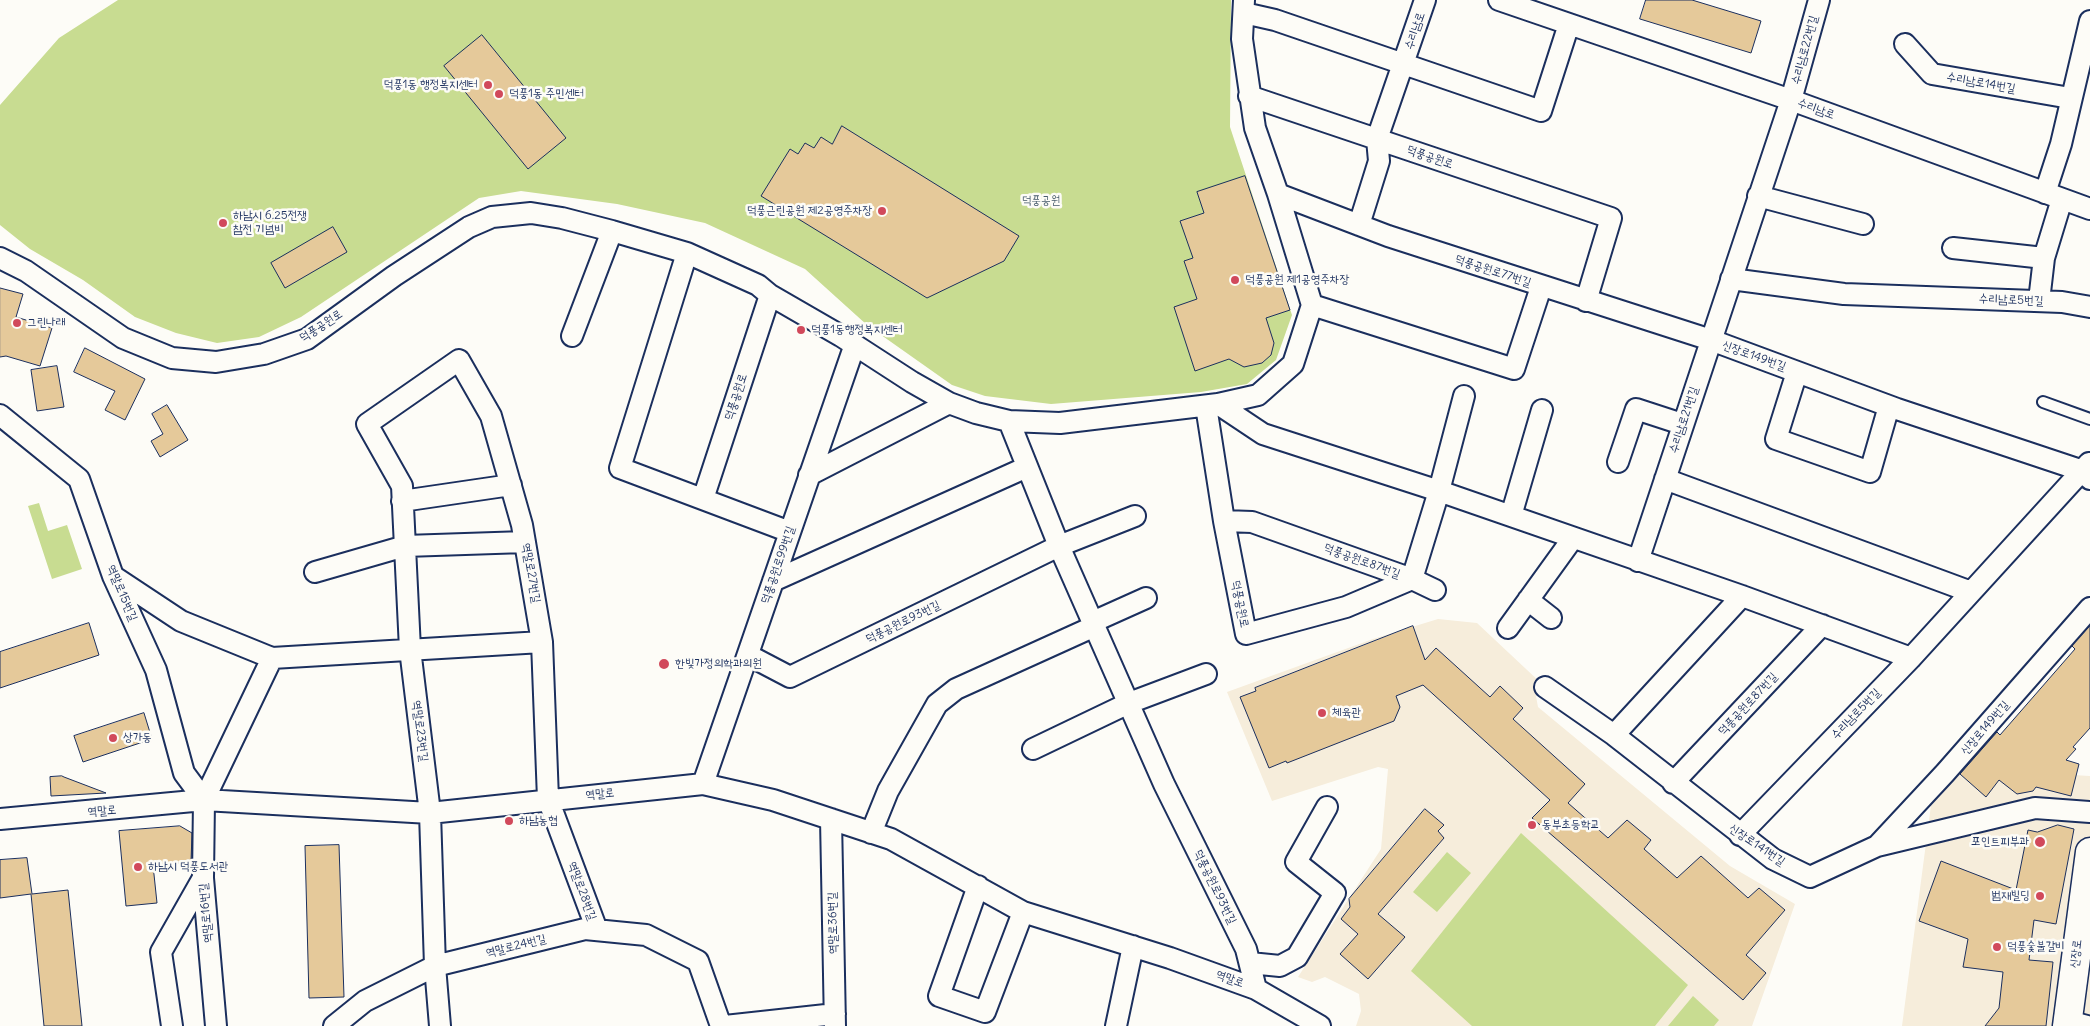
<!DOCTYPE html>
<html>
<head>
<meta charset="utf-8">
<style>
  body { margin:0 }
  canvas { display:block; background:#fdfcf7 }
</style>
</head>
<body>
<canvas width="2090" height="1026"></canvas>
<script>
const g = document.querySelector('canvas').getContext('2d');
g.lineJoin = 'round';
function fillPath(path, color) { g.fillStyle = color; g.fill(path, 'evenodd'); }
function strokePath(path, color, width, dash) { g.strokeStyle = color; g.lineWidth = width; g.lineCap = dash ? 'butt' : 'round'; g.setLineDash(dash || []); g.stroke(path); }
function write(font, color, halo, rows, align = 'center') {
  g.font = font + ' Delius,"Poor Story",sans-serif'; g.lineWidth = 5; g.setLineDash([]); g.textBaseline = 'middle'; g.strokeStyle = halo; g.fillStyle = color; for (const [text, x, y, turn = 0] of rows) {
    g.save(); g.translate(x, y); g.rotate((+turn || 0) * Math.PI / 180); g.textAlign = isNaN(turn) ? turn : align; if (halo) g.strokeText(text, 0, 0); g.fillText(text, 0, 0); g.restore();
  }
}
fillPath(new Path2D(`
  M 1438,619 L 1477,623 L 1542,684 L 1535,691 L 1538,707 L 1730,866 L 1795,904 L 1752,1026 L 1356,1026 L 1361,1011 L 1359,994 L 1325,977 L 1312,982 L 1298,977 L 1381,849 L 1388,769 L 1378,767 L 1272,801 L 1227,692 L 1373,639 Z
  M 1936,767 L 2090,776 L 2090,1026 L 1902,1026 Z`), '#f6eddb');
fillPath(new Path2D(`
  M 118,0 L 1231,0 L 1230,127 L 1292,315 L 1276,360 L 1247,384 L 1201,392 L 1051,404 L 985,396 L 952,385 L 867,325 L 805,269 L 705,223 L 617,204 L 521,191 L 479,198 L 301,317 L 259,337 L 217,343 L 176,333 L 135,317 L 83,280 L 30,249 L 0,225 L 0,105 L 59,38 Z
  M 39,503 L 48,531 L 67,525 L 82,569 L 52,579 L 28,506 Z
  M 1521,833 L 1688,985 L 1655,1026 L 1472,1026 L 1411,971 Z
  M 1447,852 L 1471,873 L 1437,912 L 1413,892 Z
  M 1693,996 L 1719,1020 L 1714,1026 L 1668,1026 Z`), '#c8dc91');
const building = new Path2D(`
  M 1646,0 L 1692,0 L 1761,21 L 1751,53 L 1640,19 Z
  M 482,35 L 566,138 L 528,169 L 444,66 Z
  M 842,126 L 1019,236 L 1004,261 L 927,298 L 761,196 L 790,149 L 798,154 L 805,143 L 814,148 L 821,137 L 832,144 Z
  M 1245,176 L 1290,310 L 1266,318 L 1274,343 L 1271,355 L 1262,363 L 1244,367 L 1229,359 L 1195,371 L 1174,307 L 1197,299 L 1184,261 L 1193,258 L 1180,221 L 1204,213 L 1197,192 Z
  M 333,227 L 347,252 L 285,288 L 271,263 Z
  M 0,288 L 23,294 L 16,317 L 52,328 L 40,366 L 6,356 L 0,357 Z
  M 85,348 L 145,379 L 125,420 L 105,410 L 115,391 L 74,372 Z
  M 57,366 L 64,407 L 37,411 L 31,370 Z
  M 167,405 L 188,440 L 160,457 L 151,441 L 163,434 L 152,414 Z
  M 89,623 L 99,655 L 0,688 L 0,652 Z
  M 1413,626 L 1425,660 L 1436,648 L 1490,697 L 1500,686 L 1523,708 L 1513,719 L 1585,784 L 1568,803 L 1608,838 L 1627,820 L 1651,840 L 1644,849 L 1677,878 L 1701,856 L 1748,898 L 1759,888 L 1785,910 L 1746,955 L 1766,973 L 1743,1000 L 1532,818 L 1550,800 L 1423,685 L 1396,696 L 1400,707 L 1394,721 L 1287,763 L 1286,761 L 1269,768 L 1240,697 L 1256,691 L 1255,688 Z
  M 2090,626 L 2090,728 L 2073,747 L 2076,749 L 2066,760 L 2079,764 L 2071,796 L 2036,787 L 2033,791 L 2017,794 L 1999,780 L 1986,797 L 1960,774 L 1997,732 L 2000,735 L 2075,649 L 2072,646 Z
  M 144,713 L 152,739 L 83,762 L 74,736 Z
  M 62,776 L 64,777 L 106,793 L 51,796 L 50,777 Z
  M 1425,809 L 1444,825 L 1438,831 L 1444,838 L 1378,914 L 1405,937 L 1368,979 L 1340,954 L 1358,934 L 1341,919 L 1350,907 L 1349,899 Z
  M 2058,825 L 2074,829 L 2056,924 L 2034,920 L 2029,960 L 2053,962 L 2046,1026 L 1985,1026 L 1999,1008 L 2003,972 L 1963,967 L 1968,939 L 1919,921 L 1941,861 L 2016,890 L 2028,830 L 2037,832 Z
  M 180,826 L 192,833 L 191,862 L 153,865 L 157,903 L 126,906 L 119,831 Z
  M 339,845 L 344,997 L 309,998 L 305,846 Z
  M 27,858 L 32,894 L 68,890 L 82,1026 L 44,1026 L 31,894 L 0,898 L 0,860 Z`);
fillPath(building, '#e5c99a');
strokePath(building, '#1b2f5e', 1);
const lane = new Path2D(`
  M 2043,402 L 2090,419`);
const street = new Path2D(`
  M 1499,0 L 1791,100 L 2090,209
  M 1244,13 L 1275,20 L 1541,111 L 1569,24
  M 1905,44 L 1932,74 L 2070,98
  M 1249,96 L 1611,218 L 1586,301
  M 2045,193 L 2061,144 L 2090,21
  M 1278,194 L 1388,236 L 1711,340 L 1897,409 L 2083,471 L 2090,479
  M 1758,196 L 1863,224
  M 1359,225 L 1379,161 L 1377,139 L 1425,0
  M 1953,248 L 2044,258
  M 687,253 L 620,468 L 790,532
  M 0,258 L 26,271 L 123,338 L 172,358 L 216,362 L 264,354 L 307,339 L 394,276 L 469,227 L 492,217 L 531,213 L 562,218 L 612,231 L 687,253 L 758,285 L 770,295 L 841,336 L 912,382 L 949,403 L 976,413 L 1009,421 L 1060,423 L 1218,404 L 1258,395 L 1293,364 L 1312,305 L 1278,194 L 1255,128 L 1242,39 L 1244,0
  M 1731,279 L 1844,294 L 2062,302 L 2090,307
  M 2039,301 L 2044,258 L 2062,199
  M 1312,305 L 1514,369 L 1541,287
  M 572,336 L 612,231
  M 1797,372 L 1776,439 L 1870,472 L 1889,406
  M 1218,404 L 1263,434 L 1439,491 L 1742,596 L 1911,658
  M 1206,406 L 1224,521 L 1246,634 L 1346,607 L 1412,579
  M 0,415 L 79,479 L 113,576 L 156,670 L 184,773 L 204,800
  M 1009,421 L 1059,546 L 1164,784 L 1246,949 L 1256,989
  M 1618,462 L 1636,409 L 1682,424
  M 809,475 L 949,403
  M 1665,479 L 1971,592
  M 703,499 L 770,295
  M 402,501 L 511,485
  M 1511,516 L 1542,410
  M 1224,521 L 1252,522 L 1412,579 L 1435,590
  M 1638,561 L 1791,100 L 1819,0
  M 315,572 L 405,546 L 525,542
  M 113,576 L 181,621 L 272,658 L 542,642
  M 1412,579 L 1439,491 L 1464,396
  M 773,581 L 1027,467
  M 1528,600 L 1551,618
  M 1508,628 L 1573,538
  M 748,655 L 790,677 L 1059,546 L 1135,516
  M 1545,687 L 1614,735 L 1773,859 L 1810,877 L 1877,846 L 2035,808 L 2090,812
  M 1614,735 L 1742,596
  M 1033,749 L 1129,703 L 1206,674
  M 1673,783 L 1822,625
  M 703,784 L 854,347
  M 0,819 L 204,800 L 430,813 L 703,784 L 773,800 L 891,839 L 1023,912 L 1170,958 L 1256,989 L 1320,1026
  M 831,819 L 835,1026
  M 871,833 L 888,791 L 937,704 L 956,689 L 1095,626 L 1097,620 L 1146,598
  M 1740,835 L 1911,658 L 2089,463
  M 1877,846 L 1945,773 L 2090,608
  M 978,886 L 939,996 L 985,1012 L 1023,912
  M 1250,963 L 1280,966 L 1297,957 L 1335,893 L 1296,862 L 1327,807
  M 2068,1021 L 2087,1026
  M 172,1026 L 161,952 L 203,878
  M 216,1026 L 203,878 L 204,800 L 272,658
  M 334,1026 L 365,1001 L 435,966 L 585,929 L 646,935 L 698,961 L 721,1026
  M 440,1026 L 435,966 L 430,813 L 410,649 L 402,486 L 367,424 L 459,360 L 491,416 L 522,525 L 542,642 L 548,799 L 597,930
  M 725,1026 L 835,1014
  M 1116,1026 L 1133,946`);
const secondary = new Path2D(`
  M 2067,1026 L 2090,852`);
strokePath(lane, '#1b2f5e', 14);
strokePath(street, '#1b2f5e', 24);
strokePath(secondary, '#1b2f5e', 31);
strokePath(lane, '#fdfcf7', 10);
strokePath(street, '#fdfcf7', 20);
strokePath(secondary, '#fdfcf7', 28);
for (const [x, y, r, color] of [
  [488,85,5,"#d1495b"],
  [499,94,5,"#d1495b"],
  [882,211,5,"#d1495b"],
  [223,223,5,"#d1495b"],
  [1235,280,5,"#d1495b"],
  [17,323,5,"#d1495b"],
  [801,330,5,"#d1495b"],
  [664,664,6,"#d1495b"],
  [1322,713,5,"#d1495b"],
  [113,738,5,"#d1495b"],
  [509,821,5,"#d1495b"],
  [1532,825,5,"#d1495b"],
  [2040,842,6,"#d1495b"],
  [138,867,5,"#d1495b"],
  [2040,896,5,"#d1495b"],
  [1997,947,5,"#d1495b"]
]) { const dot = new Path2D(); dot.arc(x, y, r, 0, 2 * Math.PI); g.fillStyle = color; g.fill(dot); strokePath(dot, '#fdfcf7', 2); }
write('12px', '#1b2f5e', '#fdfcf7', [
  ["수리남로",1415,31,-71],
  ["수리남로22번길",1805,50,-75],
  ["수리남로14번길",1981,83,10],
  ["수리남로",1816,109,20],
  ["덕풍공원로",1430,157,19],
  ["덕풍공원로77번길",1493,271,18],
  ["수리남로5번길",2011,300,2],
  ["덕풍공원로",321,326,-33],
  ["신장로149번길",1754,356,20],
  ["덕풍공원로",736,397,-72],
  ["수리남로21번길",1684,420,-72],
  ["덕풍공원로87번길",1362,561,20],
  ["덕풍공원로99번길",778,565,-71],
  ["역말로27번길",531,573,80],
  ["역말로15번길",122,593,67],
  ["덕풍공원로",1240,604,79],
  ["덕풍공원로93번길",903,622,-26],
  ["덕풍공원로87번길",1748,704,-47],
  ["수리남로5번길",1856,714,-46],
  ["신장로149번길",1985,728,-49],
  ["역말로23번길",420,731,83],
  ["역말로",600,794,-5],
  ["역말로",102,811,-4],
  ["신장로141번길",1757,845,34],
  ["덕풍공원로93번길",1215,887,64],
  ["역말로28번길",582,891,70],
  ["역말로16번길",206,913,-95],
  ["역말로36번길",833,923,-91],
  ["역말로24번길",516,946,-14],
  ["신장로",2076,954,-83],
  ["역말로",1230,979,20]
]);
write('12px', '#1b2f5e', '#fdfcf7', [
  ["덕풍1동 행정복지센터",478,85,"right"],
  ["덕풍1동 주민센터",509,94],
  ["덕풍근린공원 제2공영주차장",872,211,"right"],
  ["하남시 6.25전쟁",233,216],
  ["참전 기념비",233,230],
  ["덕풍공원 제1공영주차장",1245,280],
  ["그린나래",27,323],
  ["덕풍1동행정복지센터",811,330],
  ["한빛가정의학과의원",675,664],
  ["체육관",1332,713],
  ["상가동",123,738],
  ["하남농협",519,821],
  ["동부초등학교",1542,825],
  ["포인트피부과",2029,842,"right"],
  ["하남시 덕풍도서관",148,867],
  ["범재빌딩",2030,896,"right"],
  ["덕풍숯불갈비",2007,947]
], 'left');
write('12px', '#465a6b', '#fdfcf7', [
  ["덕풍공원",1041,201]
]);
</script>
</body>
</html>
